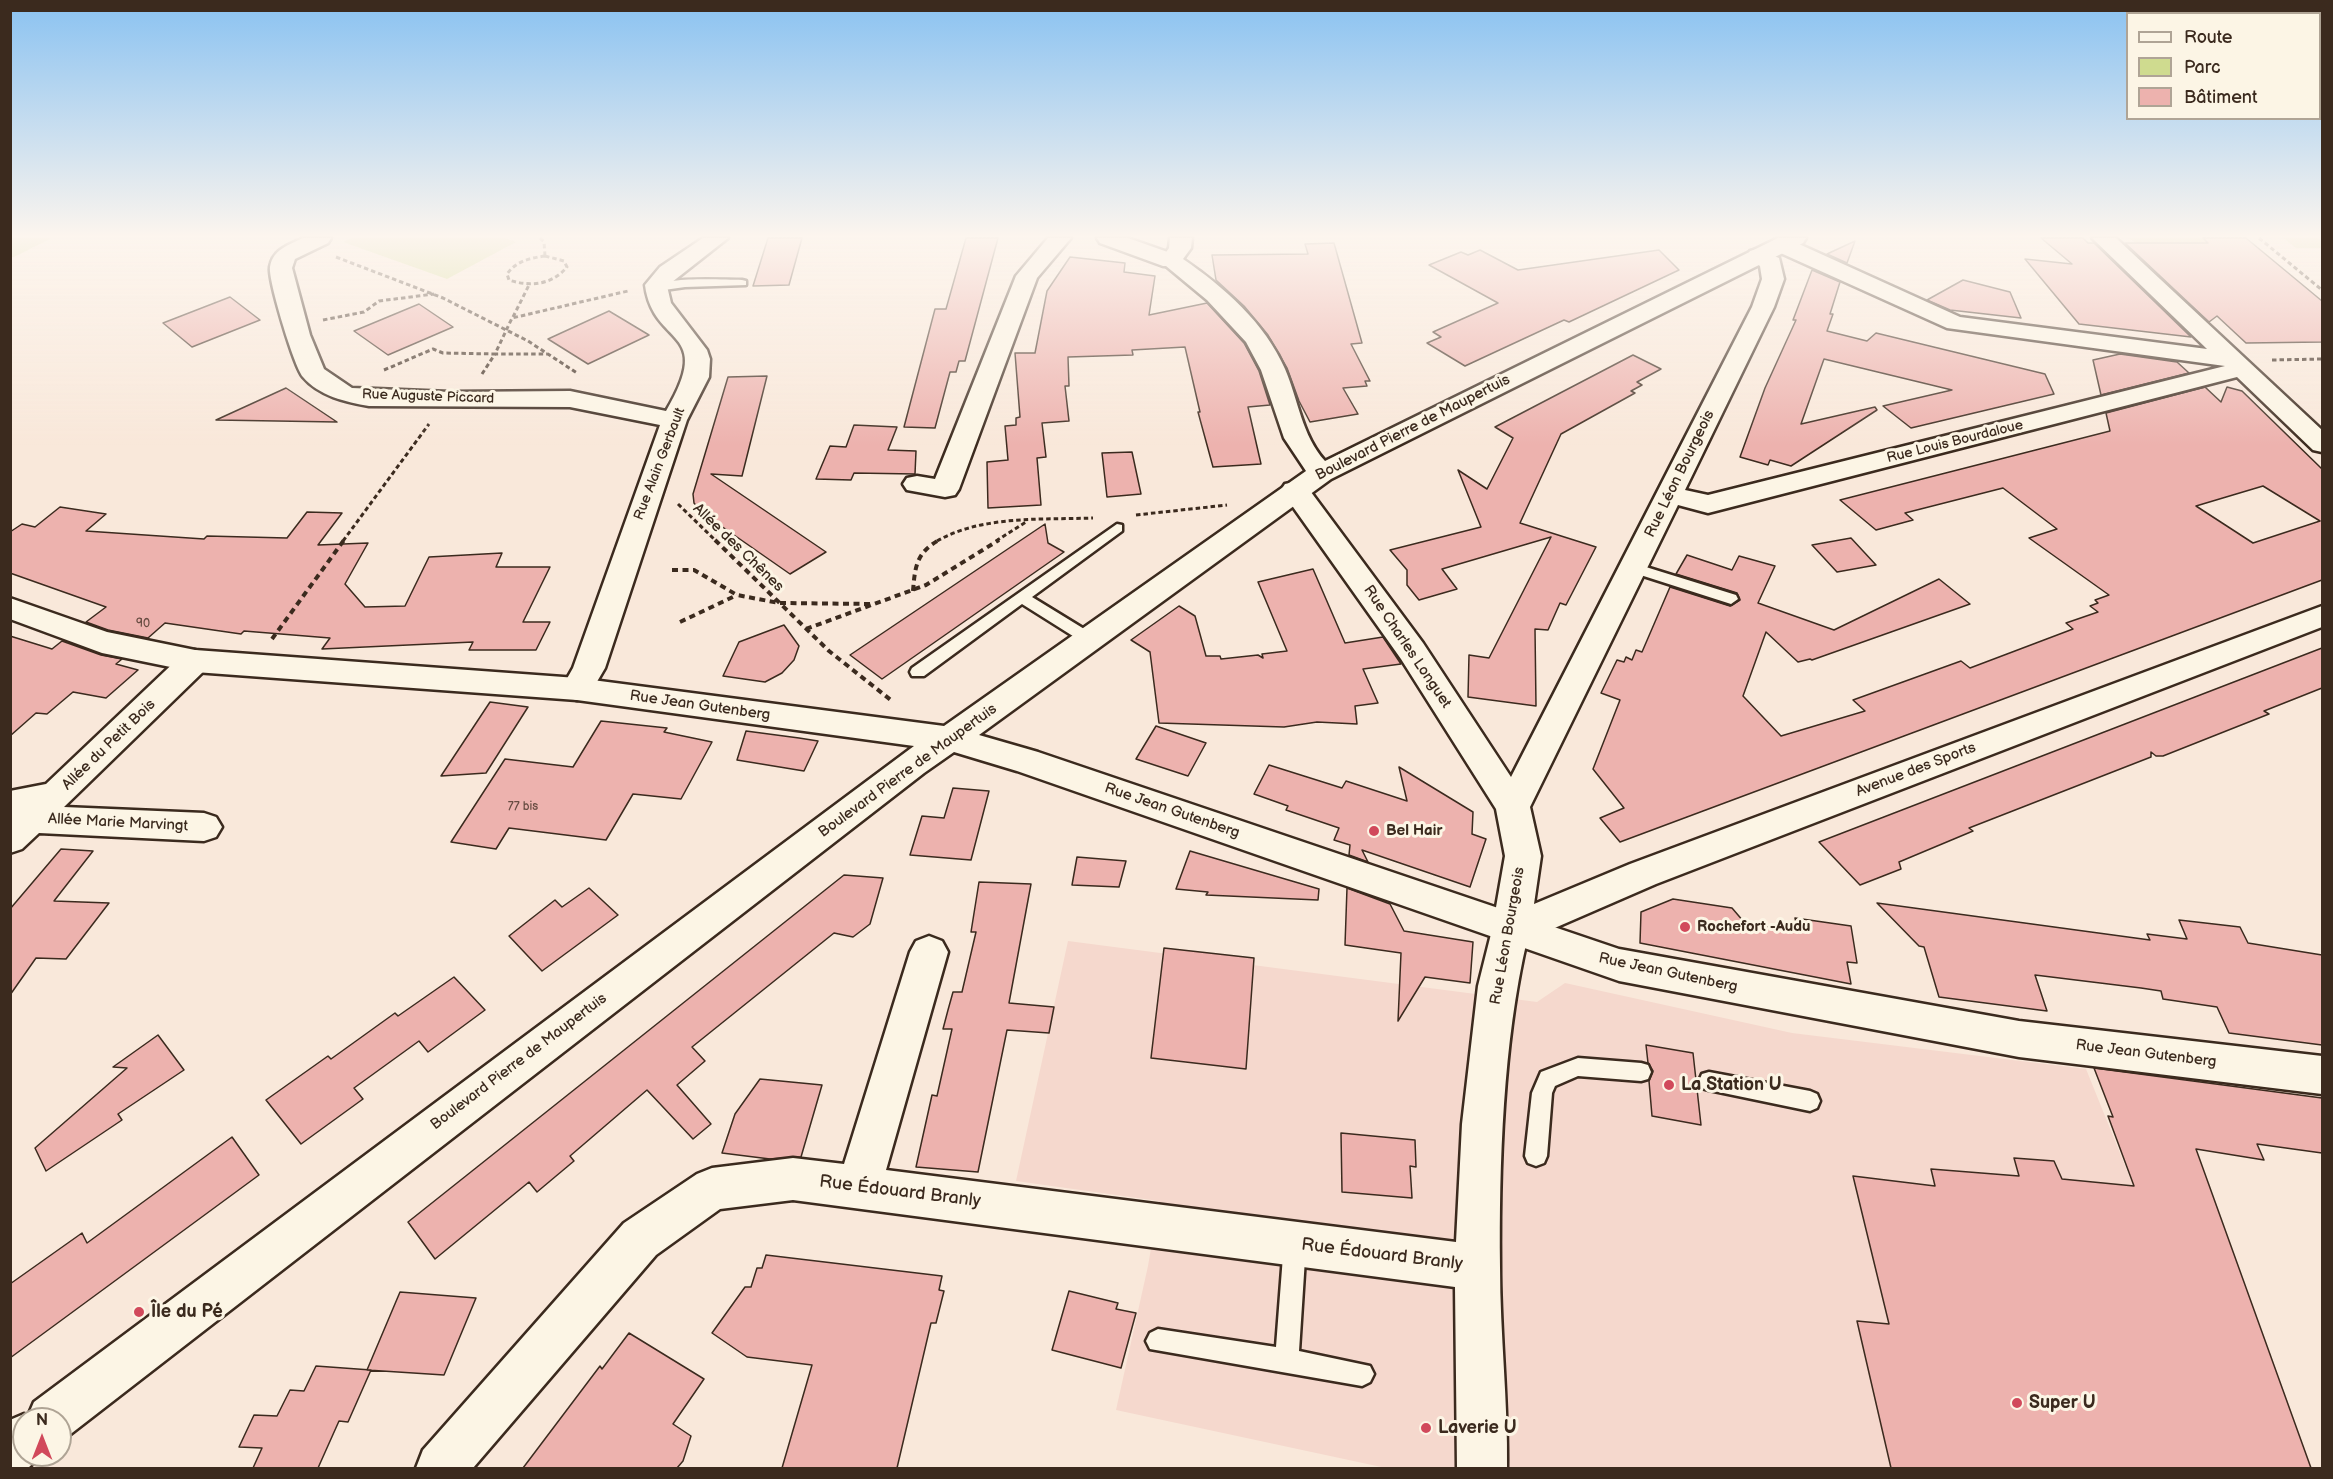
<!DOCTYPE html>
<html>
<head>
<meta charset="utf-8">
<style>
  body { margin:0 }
  #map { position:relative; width:2333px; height:1479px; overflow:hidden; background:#f9e8da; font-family:"Balsamiq Sans",sans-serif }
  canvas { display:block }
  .frame { position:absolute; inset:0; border:12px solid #3b2a1e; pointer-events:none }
  .legend { position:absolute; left:2126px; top:12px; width:195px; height:108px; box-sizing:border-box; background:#fcf5e5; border:2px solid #afa495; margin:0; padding:8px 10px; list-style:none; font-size:18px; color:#3b2a1e }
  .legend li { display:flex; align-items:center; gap:12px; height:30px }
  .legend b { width:30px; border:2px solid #afa495 }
  .north { position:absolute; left:12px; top:1407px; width:60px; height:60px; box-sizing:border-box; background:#fcf5e5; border:2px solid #afa495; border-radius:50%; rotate:0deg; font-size:16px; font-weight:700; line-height:24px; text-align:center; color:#3b2a1e }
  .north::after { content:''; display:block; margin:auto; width:21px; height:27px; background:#d1495b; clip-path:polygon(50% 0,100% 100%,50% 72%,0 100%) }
</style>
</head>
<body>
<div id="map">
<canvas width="2333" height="1479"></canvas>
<div class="frame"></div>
<ul class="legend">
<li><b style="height:8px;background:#fcf5e5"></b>Route</li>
<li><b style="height:16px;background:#cfdb8f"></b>Parc</li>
<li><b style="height:16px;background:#edb2ae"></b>Bâtiment</li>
</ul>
<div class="north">N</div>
</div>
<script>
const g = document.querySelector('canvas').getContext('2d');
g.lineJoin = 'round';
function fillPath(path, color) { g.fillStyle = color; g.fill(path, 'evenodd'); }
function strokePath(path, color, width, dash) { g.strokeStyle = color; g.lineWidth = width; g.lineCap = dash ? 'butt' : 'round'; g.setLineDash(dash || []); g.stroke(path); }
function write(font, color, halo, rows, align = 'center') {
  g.font = font + ' "Balsamiq Sans",sans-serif'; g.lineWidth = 6; g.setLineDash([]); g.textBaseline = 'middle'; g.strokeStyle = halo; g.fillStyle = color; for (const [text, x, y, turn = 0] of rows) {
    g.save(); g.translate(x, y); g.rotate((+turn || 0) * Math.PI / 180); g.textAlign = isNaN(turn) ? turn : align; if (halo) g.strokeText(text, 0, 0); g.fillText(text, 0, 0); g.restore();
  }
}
fillPath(new Path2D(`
  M 1068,941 L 1537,1002 L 1565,983 L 1792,1033 L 2086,1069 L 2145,1215 L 2224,1227 L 2312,1468 L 1386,1468 L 1116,1410 L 1148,1266 L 1159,1201 L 1016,1181 Z`), '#f5d8cd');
fillPath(new Path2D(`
  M 11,238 L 52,238 L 14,257 L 11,257 Z
  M 351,238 L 506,238 L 516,242 L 447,279 L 343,242 Z
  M 2128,238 L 2203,238 L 2251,280 L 2177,243 L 2136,243 Z
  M 2283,238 L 2318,238 L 2322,242 L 2322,248 L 2296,248 Z`), '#cfdb8f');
const building = new Path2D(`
  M 768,238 L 802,238 L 789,285 L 753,286 Z
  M 966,238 L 998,238 L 965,361 L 959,361 L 956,372 L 950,372 L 935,428 L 904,427 L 935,309 L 946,309 Z
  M 2041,238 L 2083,238 L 2088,243 L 2094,243 L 2191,337 L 2079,324 L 2025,259 L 2072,264 Z
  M 2203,238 L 2246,238 L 2322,301 L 2322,342 L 2246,343 L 2217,316 L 2209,322 L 2125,243 L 2208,243 Z
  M 1855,241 L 1847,263 L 1827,254 Z
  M 1334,243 L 1362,343 L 1351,344 L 1370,381 L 1365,381 L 1367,386 L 1343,388 L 1358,414 L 1310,422 L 1299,401 L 1287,368 L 1268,335 L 1244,306 L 1216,280 L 1212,255 L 1308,254 L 1305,244 Z
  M 1480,250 L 1518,270 L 1659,250 L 1679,270 L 1569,322 L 1564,320 L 1465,366 L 1427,343 L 1441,337 L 1433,332 L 1498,303 L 1429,265 L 1461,252 L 1468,255 Z
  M 1070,257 L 1125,263 L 1124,272 L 1155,276 L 1149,315 L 1207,303 L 1244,343 L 1259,371 L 1270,405 L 1248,407 L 1261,464 L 1213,467 L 1198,412 L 1200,412 L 1185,347 L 1132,350 L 1133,355 L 1068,357 L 1069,386 L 1065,386 L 1069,421 L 1042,423 L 1046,457 L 1037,458 L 1041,505 L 988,508 L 987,462 L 1008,460 L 1005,426 L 1016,425 L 1016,418 L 1020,417 L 1015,353 L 1035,353 L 1047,291 Z
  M 1812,270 L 1840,282 L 1830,314 L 1833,314 L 1827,331 L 1867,341 L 1876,333 L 2045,374 L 2054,394 L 1911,428 L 1883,406 L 1952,390 L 1824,359 L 1801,424 L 1875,407 L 1877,410 L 1791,466 L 1770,460 L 1768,465 L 1740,457 L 1765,388 L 1796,320 L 1793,320 Z
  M 1963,280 L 2010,292 L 2021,318 L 1950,310 L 1927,300 Z
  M 230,297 L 260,320 L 192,347 L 163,323 Z
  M 419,304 L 453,327 L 388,355 L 354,331 Z
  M 609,311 L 649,335 L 588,364 L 548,339 Z
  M 2120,354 L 2177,362 L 2189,373 L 2101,395 L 2093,360 Z
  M 1633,355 L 1661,369 L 1637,382 L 1642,385 L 1631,391 L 1635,393 L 1561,434 L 1520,523 L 1596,547 L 1566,605 L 1560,603 L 1548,630 L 1535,629 L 1536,706 L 1468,697 L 1469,655 L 1489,658 L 1551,537 L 1442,569 L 1457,589 L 1419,600 L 1407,585 L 1407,570 L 1390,550 L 1481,527 L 1458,470 L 1487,489 L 1513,438 L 1495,427 Z
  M 767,376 L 742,476 L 711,474 L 826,552 L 790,574 L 701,512 L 694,503 L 693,494 L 728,377 Z
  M 2205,387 L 2221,402 L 2227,387 L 2242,391 L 2322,469 L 2322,580 L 1620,842 L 1600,818 L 1624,808 L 1593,769 L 1620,700 L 1601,693 L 1617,660 L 1624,662 L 1626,657 L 1632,660 L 1636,650 L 1642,652 L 1670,587 L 1730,606 L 1740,600 L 1737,593 L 1676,574 L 1687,555 L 1732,570 L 1739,556 L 1775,566 L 1758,603 L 1834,630 L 1939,579 L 1970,604 L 1812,660 L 1810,659 L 1798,662 L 1766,632 L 1743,696 L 1781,736 L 1865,711 L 1853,700 L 1961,661 L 1970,668 L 2073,629 L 2066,623 L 2098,612 L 2090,606 L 2098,603 L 2095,600 L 2109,595 L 2029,538 L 2057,529 L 2003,488 L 1905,513 L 1913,520 L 1876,530 L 1840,500 L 2110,431 L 2106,413 ZM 2263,486 L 2320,521 L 2253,543 L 2196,506 Z
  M 286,388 L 337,422 L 216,420 Z
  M 854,425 L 897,427 L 888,450 L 916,451 L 915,474 L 854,473 L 851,480 L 816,479 L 830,446 L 846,447 Z
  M 1132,452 L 1141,494 L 1107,497 L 1102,453 Z
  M 60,507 L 106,514 L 86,531 L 204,539 L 207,536 L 287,538 L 307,512 L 342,513 L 318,545 L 368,543 L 345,584 L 365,607 L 405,606 L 429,557 L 502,553 L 496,567 L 550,567 L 523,622 L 550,622 L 536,650 L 469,650 L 473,642 L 322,649 L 330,638 L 244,631 L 241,634 L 165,623 L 148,638 L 108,630 L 86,622 L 106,607 L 10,573 L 10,532 L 22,524 L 35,527 Z
  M 1045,524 L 1048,543 L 1064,552 L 882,679 L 850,655 Z
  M 1851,538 L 1876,565 L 1837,572 L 1812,545 Z
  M 1313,569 L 1345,643 L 1383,637 L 1401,664 L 1363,669 L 1378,703 L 1355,706 L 1357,724 L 1317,722 L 1284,727 L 1159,723 L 1150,652 L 1131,640 L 1179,606 L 1195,616 L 1206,656 L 1220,656 L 1221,659 L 1258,655 L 1263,658 L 1262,654 L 1287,651 L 1258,582 Z
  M 784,625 L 799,646 L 794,660 L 782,673 L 765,682 L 723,676 L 739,642 Z
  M 10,636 L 52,649 L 62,641 L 101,655 L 122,659 L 116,664 L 138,670 L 106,698 L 73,692 L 47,714 L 36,713 L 10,736 Z
  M 2322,648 L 2322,688 L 2264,711 L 2269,714 L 2163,756 L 2156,756 L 2151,752 L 2151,757 L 1969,828 L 1973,831 L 1899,862 L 1901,869 L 1860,885 L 1819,842 Z
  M 490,702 L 528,707 L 486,773 L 441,776 Z
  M 601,721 L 667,728 L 664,732 L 712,742 L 681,799 L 633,794 L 606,840 L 509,828 L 496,849 L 451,842 L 505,759 L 573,767 Z
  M 1156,726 L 1206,743 L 1188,776 L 1136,759 Z
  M 746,731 L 799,738 L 818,741 L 804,771 L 737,760 Z
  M 1269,765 L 1342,788 L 1346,781 L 1407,801 L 1399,767 L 1473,812 L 1472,834 L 1486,839 L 1470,887 L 1362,850 L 1368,862 L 1349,855 L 1350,845 L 1334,840 L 1339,828 L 1286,810 L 1288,806 L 1254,794 Z
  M 953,788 L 989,791 L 971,860 L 910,855 L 922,816 L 944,818 Z
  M 61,849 L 93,851 L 54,901 L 109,903 L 66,959 L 36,958 L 10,995 L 10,909 Z
  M 1190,851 L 1319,889 L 1318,900 L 1206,895 L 1208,892 L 1176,889 Z
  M 1077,857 L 1126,861 L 1119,887 L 1072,885 Z
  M 844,875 L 883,878 L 870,924 L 853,937 L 834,933 L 692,1047 L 705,1061 L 677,1085 L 711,1124 L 693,1139 L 647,1090 L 570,1156 L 574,1161 L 537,1192 L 529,1182 L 435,1259 L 408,1222 Z
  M 979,882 L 1031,884 L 1009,1003 L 1054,1007 L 1049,1033 L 1007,1030 L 978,1172 L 916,1167 L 932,1095 L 937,1096 L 952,1029 L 943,1029 L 948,1010 L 953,992 L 962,992 L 976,932 L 971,932 Z
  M 589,888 L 618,915 L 542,971 L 509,936 L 555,900 L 562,907 Z
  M 1347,888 L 1390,904 L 1404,931 L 1473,942 L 1470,983 L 1425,977 L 1398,1021 L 1401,953 L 1345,945 Z
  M 1673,899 L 1732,908 L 1744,922 L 1798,932 L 1795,918 L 1851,926 L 1857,963 L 1847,962 L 1851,984 L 1640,943 L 1641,912 Z
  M 1877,903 L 2150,940 L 2147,934 L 2187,939 L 2179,920 L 2240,927 L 2248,943 L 2322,955 L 2322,1045 L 2229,1033 L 2217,1007 L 2163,999 L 2161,991 L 2141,988 L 2035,975 L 2047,1011 L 1939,997 L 1924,947 L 1919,946 Z
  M 1164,948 L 1254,958 L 1246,1069 L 1151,1058 Z
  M 454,977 L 485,1010 L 428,1052 L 419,1041 L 354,1088 L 363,1099 L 301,1144 L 266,1100 L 328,1056 L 331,1059 L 395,1013 L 398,1016 Z
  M 158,1035 L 184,1070 L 118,1114 L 122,1120 L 46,1171 L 35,1148 L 127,1068 L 113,1067 Z
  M 1646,1045 L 1693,1053 L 1701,1125 L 1652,1116 L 1649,1081 L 1653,1071 L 1648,1063 Z
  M 2094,1068 L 2322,1098 L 2322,1153 L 2257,1144 L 2264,1160 L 2196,1149 L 2311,1468 L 1891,1468 L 1857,1321 L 1889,1324 L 1853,1176 L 1935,1186 L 1931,1169 L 2019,1176 L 2014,1158 L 2054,1161 L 2062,1179 L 2134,1186 L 2108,1116 L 2113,1117 Z
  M 760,1079 L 822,1085 L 801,1157 L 770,1159 L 722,1153 L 735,1114 Z
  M 1341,1133 L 1415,1140 L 1416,1167 L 1410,1166 L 1412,1198 L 1342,1192 Z
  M 232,1137 L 259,1175 L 10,1358 L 10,1284 L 82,1233 L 87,1243 Z
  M 766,1255 L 942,1276 L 939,1290 L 944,1291 L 936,1323 L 931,1323 L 897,1468 L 782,1468 L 812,1365 L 747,1357 L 712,1333 L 745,1287 L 751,1287 L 757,1268 L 762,1268 Z
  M 1069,1291 L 1118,1303 L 1116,1309 L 1136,1313 L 1121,1368 L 1052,1350 Z
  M 400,1292 L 476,1298 L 444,1375 L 367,1370 Z
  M 629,1333 L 704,1379 L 673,1424 L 691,1436 L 683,1461 L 677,1468 L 523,1468 L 600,1366 L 602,1369 Z
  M 316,1366 L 371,1370 L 348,1422 L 339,1421 L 318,1468 L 253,1468 L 262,1448 L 239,1447 L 254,1415 L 277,1416 L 290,1390 L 304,1391 Z`);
fillPath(building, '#edb2ae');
strokePath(building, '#3b2a1e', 1.5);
const lane = new Path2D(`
  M 742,280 L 746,281 L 746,285 L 685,287 L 657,291 L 651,288 C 666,276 721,280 742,280 Z
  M 1117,524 L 1122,525 L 1122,531 L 1032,597 L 1094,635 L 1097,639 L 1094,643 L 1084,643 L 1022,604 L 924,676 L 912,676 L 910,672 L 912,668 Z
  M 1633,563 L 1736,595 L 1738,599 L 1731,604 L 1628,571 L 1626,568 Z
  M 1578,1058 L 1641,1063 L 1648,1065 L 1651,1072 L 1648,1079 L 1641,1081 L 1578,1076 L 1555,1086 L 1552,1093 L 1547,1156 L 1544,1163 L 1536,1166 L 1528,1163 L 1525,1156 L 1532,1093 L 1541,1072 Z
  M 1709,1072 L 1810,1091 L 1817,1094 L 1820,1101 L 1817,1108 L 1810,1111 L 1709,1090 L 1702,1088 L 1699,1081 L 1702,1074 Z
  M 1295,1232 L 1303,1235 L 1306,1243 L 1299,1351 L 1370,1366 L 1374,1374 L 1370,1382 L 1362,1386 L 1150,1349 L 1146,1341 L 1150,1333 L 1158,1329 L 1276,1347 L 1284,1243 L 1287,1235 Z`);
const street = new Path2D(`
  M 303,238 L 331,238 L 328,243 L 295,259 L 292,268 L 310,335 L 324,369 L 352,388 L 450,392 L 570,391 L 666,411 C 716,327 653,348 645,285 L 660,267 L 703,238 L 728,238 L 667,286 L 671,303 L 707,350 L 710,359 L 709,377 L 687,420 L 605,668 L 588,697 L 577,700 L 566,697 L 561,689 L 573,668 L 660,425 L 570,407 L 369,406 C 346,402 319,396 303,377 C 294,366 268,280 270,267 C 273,249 289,245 303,238 Z
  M 1048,238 L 1071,238 L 1037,278 L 959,489 L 955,495 L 945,497 L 907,490 L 903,484 L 907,478 L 917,476 L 935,479 L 1016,276 Z
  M 1097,238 L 1128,238 L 1179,256 L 1182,261 L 1179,266 L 1163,266 L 1100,243 Z
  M 2092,238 L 2116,238 L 2322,430 L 2322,452 L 2313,450 L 2237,377 L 1708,513 L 1678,505 L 1530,807 L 1541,856 L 1534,904 L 1630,864 L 2322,606 L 2322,627 L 1656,884 L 1527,940 C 1503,1042 1499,1163 1500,1267 C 1500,1334 1508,1402 1507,1468 L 1457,1468 L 1455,1287 L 793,1200 L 720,1209 L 656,1255 L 473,1468 L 416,1468 L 423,1450 L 624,1223 L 697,1174 L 712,1168 L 793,1158 L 844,1164 L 910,952 L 916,941 L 929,936 L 942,941 L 948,952 L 886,1170 L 1456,1242 L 1462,1124 L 1478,986 L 1492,930 L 1505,856 L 1496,809 L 1401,659 L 1281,490 L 1285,484 L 1295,482 L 1305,484 L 1423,643 L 1511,777 L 1752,307 L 1762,279 L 1760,266 L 1747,256 L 1750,251 L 1758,249 L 1779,258 L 1784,279 L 1774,307 L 1685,490 L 1708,495 L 2225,366 L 1947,328 L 1774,250 L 1771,245 L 1774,240 L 1790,240 L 1960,317 L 2207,349 Z
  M 195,650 L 206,653 L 211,661 L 206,669 L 64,807 L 204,813 L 216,817 L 222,827 L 216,837 L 204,841 L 39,833 L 22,849 L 10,853 L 10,791 L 46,784 L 184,653 Z`);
const secondary = new Path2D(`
  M 1170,238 L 1192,238 L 1191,248 L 1183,259 C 1224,287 1265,323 1285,369 C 1298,399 1302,436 1325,461 L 1778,238 L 1806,238 L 1803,243 L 1331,479 L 979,735 L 1038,752 L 1619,949 L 2019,1021 L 2322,1056 L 2322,1094 L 2019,1057 L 1619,981 L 1017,771 L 954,752 L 924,773 L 68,1436 L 60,1440 L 60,1419 L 24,1419 L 24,1455 L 42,1455 L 28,1468 L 10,1468 L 10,1420 L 24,1414 L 28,1416 L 34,1402 L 914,746 L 577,700 L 195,672 L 102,653 L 10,619 L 10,598 L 107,632 L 195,650 L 577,678 L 944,726 L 1306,471 L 1284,438 L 1261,370 L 1246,342 L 1207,300 L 1160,261 L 1169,248 Z`);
strokePath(lane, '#3b2a1e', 5);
strokePath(street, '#3b2a1e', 5);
strokePath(secondary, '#3b2a1e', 5);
strokePath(new Path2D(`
  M 540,238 L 544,242 L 545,256
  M 2259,238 L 2322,290
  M 545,256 L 564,261 L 567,267 C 552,285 530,287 509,280 L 507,274 C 516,261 530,258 545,256 Z
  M 336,257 L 443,298 L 528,341 L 577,373
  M 513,317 L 529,285
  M 323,320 L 364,312 L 379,301 L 434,294
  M 2272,360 L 2322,359
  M 384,370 L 433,349 L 443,353 L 495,354 L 512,318 L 628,291
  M 482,374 L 495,354 L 547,354
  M 678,504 L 716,541
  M 1136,515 L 1227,505
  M 343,541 L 429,424
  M 937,541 C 983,515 1041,520 1093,518
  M 996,541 L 1026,522`), '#3b2a1e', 3, [4.5, 3]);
strokePath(new Path2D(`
  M 715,540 L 829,651 L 892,701
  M 672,570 L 694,570 L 737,595 L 779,603 L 872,604
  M 913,591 C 915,567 916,553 939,540
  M 680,622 L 737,595
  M 806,629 L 926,585 L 999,540
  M 272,639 L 344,540`), '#3b2a1e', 4, [6, 4.5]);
fillPath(lane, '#fcf5e5');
fillPath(street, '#fcf5e5');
fillPath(secondary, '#fcf5e5');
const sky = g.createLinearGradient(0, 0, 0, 445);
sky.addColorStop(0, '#8ac2f1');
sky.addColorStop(0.53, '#fcf5ee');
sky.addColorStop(1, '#fcf5ee00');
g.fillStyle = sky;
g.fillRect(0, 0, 2333, 445);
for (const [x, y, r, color] of [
  [1374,831,6,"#d1495b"],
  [1685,927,6,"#d1495b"],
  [1669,1085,6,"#d1495b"],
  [139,1312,6,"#d1495b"],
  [2017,1403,6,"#d1495b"],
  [1426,1428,6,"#d1495b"]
]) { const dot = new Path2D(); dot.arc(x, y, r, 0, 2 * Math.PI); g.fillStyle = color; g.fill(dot); strokePath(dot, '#fcf5e5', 2); }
write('12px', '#684c42', null, [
  ["90",143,624],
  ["77 bis",523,807]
]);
write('14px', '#3b2a1e', '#fcf5e5', [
  ["Rue Auguste Piccard",428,397,2],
  ["Rue Louis Bourdaloue",1955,442,-14],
  ["Rue Alain Gerbault",660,464,-69]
]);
write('15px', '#3b2a1e', '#fcf5e5', [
  ["Boulevard Pierre de Maupertuis",1413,428,-27],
  ["Rue Léon Bourgeois",1680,474,-64],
  ["Allée des Chênes",738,548,44],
  ["Rue Charles Longuet",1407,647,56],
  ["Rue Jean Gutenberg",700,706,8],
  ["Allée du Petit Bois",109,745,-44],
  ["Avenue des Sports",1916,770,-21],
  ["Boulevard Pierre de Maupertuis",908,771,-36],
  ["Rue Jean Gutenberg",1172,811,19],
  ["Allée Marie Marvingt",118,823,3],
  ["Rue Léon Bourgeois",1508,936,-80],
  ["Rue Jean Gutenberg",1668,973,12],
  ["Rue Jean Gutenberg",2146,1054,7],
  ["Boulevard Pierre de Maupertuis",519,1062,-37]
]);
write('bold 15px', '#3b2a1e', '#fcf5e5', [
  ["Bel Hair",1386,831],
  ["Rochefort -Audu",1697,927]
], 'left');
write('bold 18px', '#3b2a1e', '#fcf5e5', [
  ["La Station U",1681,1085],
  ["Île du Pé",151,1312],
  ["Super U",2029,1403],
  ["Laverie U",1438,1428]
], 'left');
write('18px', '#3b2a1e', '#fcf5e5', [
  ["Rue Édouard Branly",900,1192,7],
  ["Rue Édouard Branly",1382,1255,7]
]);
</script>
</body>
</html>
